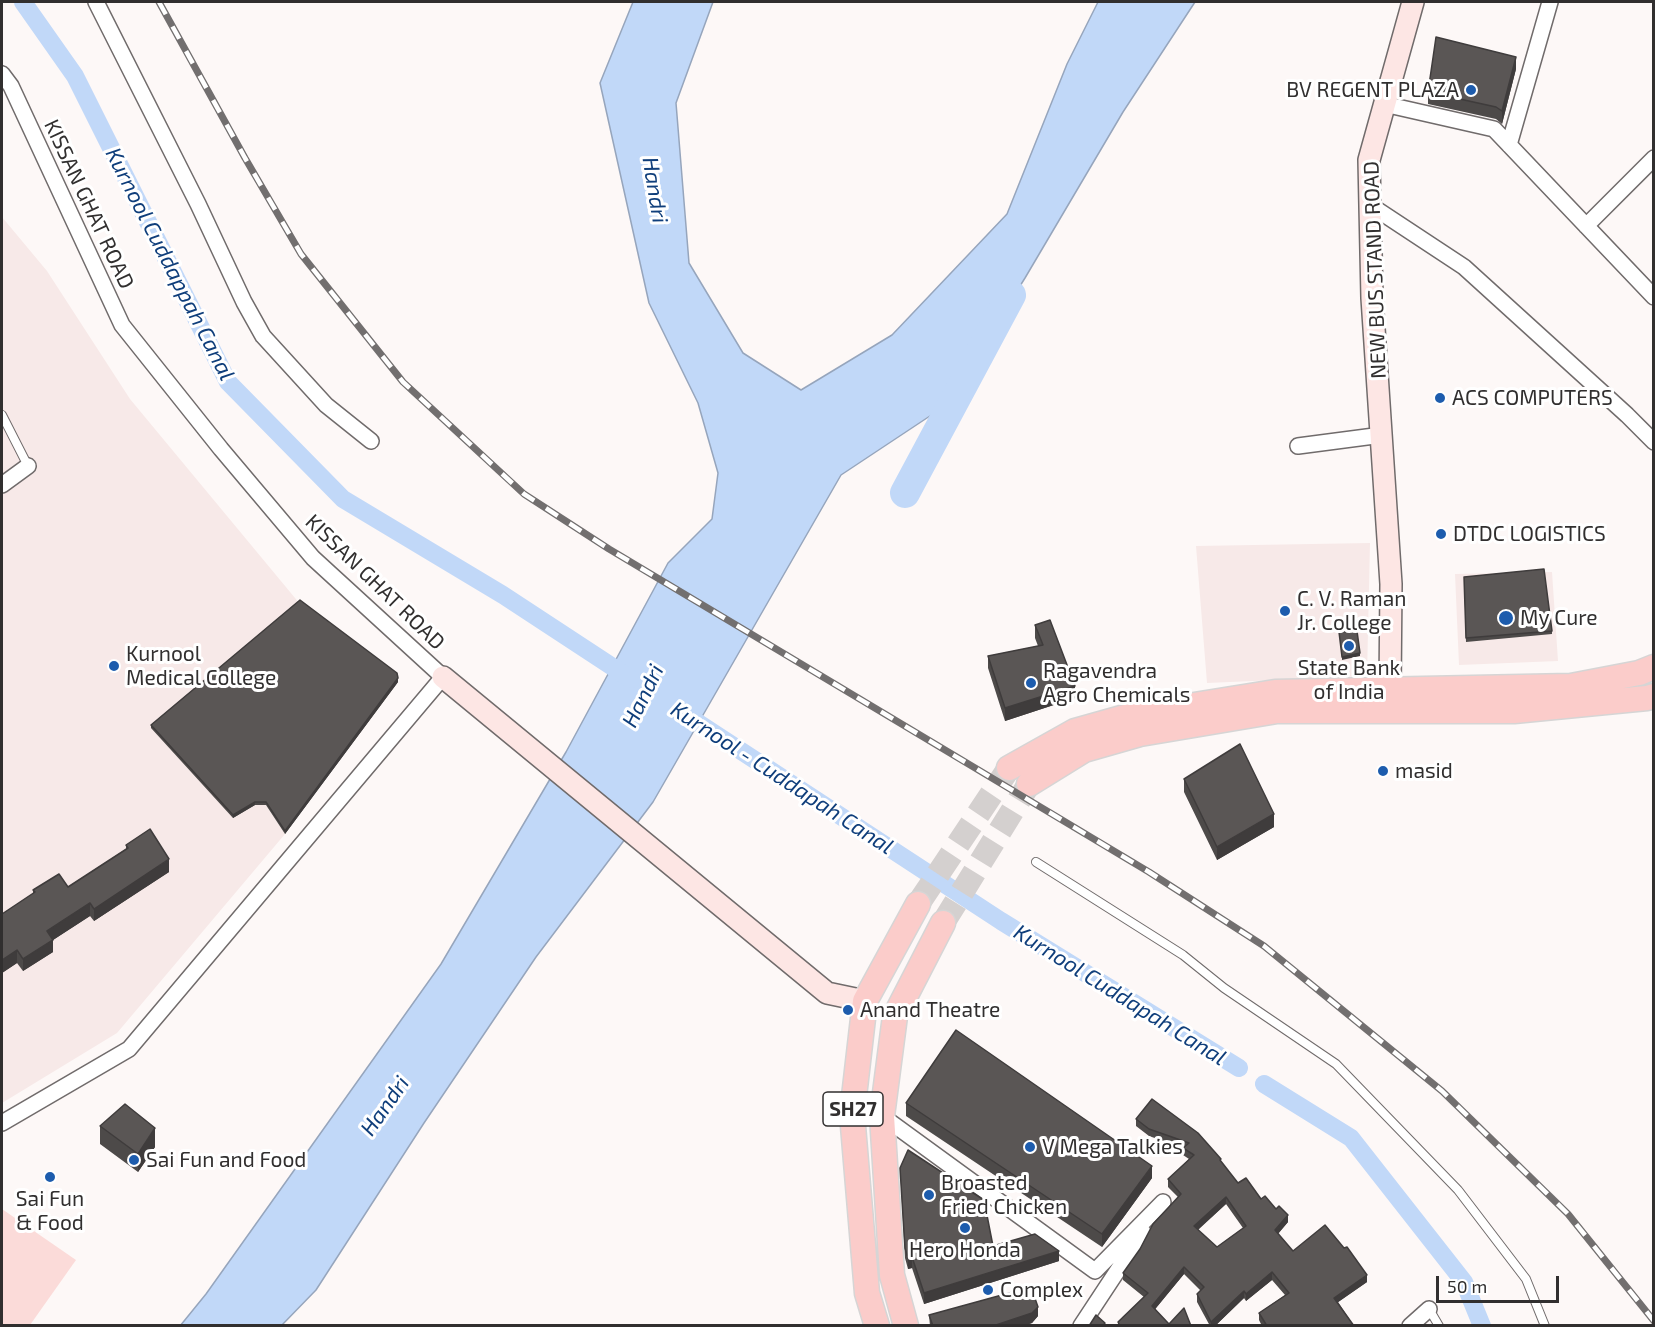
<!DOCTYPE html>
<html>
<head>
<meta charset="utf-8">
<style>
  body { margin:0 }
  #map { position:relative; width:1655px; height:1327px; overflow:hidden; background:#fdf8f7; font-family:"Exo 2",sans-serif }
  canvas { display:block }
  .frame { position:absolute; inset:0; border:3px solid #312f2f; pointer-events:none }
  .scale { position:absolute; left:1436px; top:1276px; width:123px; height:27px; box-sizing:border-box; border:3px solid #312f2f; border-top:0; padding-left:8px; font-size:18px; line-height:21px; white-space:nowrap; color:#312f2f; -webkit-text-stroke:4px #fff; paint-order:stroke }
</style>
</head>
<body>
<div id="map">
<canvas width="1655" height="1327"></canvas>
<div class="frame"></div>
<div class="scale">50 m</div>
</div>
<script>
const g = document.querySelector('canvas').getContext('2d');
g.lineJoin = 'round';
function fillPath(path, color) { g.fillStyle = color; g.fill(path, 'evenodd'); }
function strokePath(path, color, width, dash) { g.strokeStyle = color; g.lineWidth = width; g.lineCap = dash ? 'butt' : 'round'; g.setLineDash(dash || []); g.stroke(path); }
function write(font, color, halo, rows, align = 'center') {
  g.font = font + ' "Exo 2",sans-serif'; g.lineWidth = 6; g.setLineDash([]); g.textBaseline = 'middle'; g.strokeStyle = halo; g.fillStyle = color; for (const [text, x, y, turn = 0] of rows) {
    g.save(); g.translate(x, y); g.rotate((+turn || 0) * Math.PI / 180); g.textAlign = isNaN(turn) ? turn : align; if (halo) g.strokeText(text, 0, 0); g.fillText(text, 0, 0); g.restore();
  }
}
fillPath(new Path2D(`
  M 2,217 L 47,271 L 130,399 L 300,604 L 233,818 L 255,805 L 266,805 L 285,834 L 117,1033 L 2,1103 Z
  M 1370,543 L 1367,676 L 1207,683 L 1196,546 Z
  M 1552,572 L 1558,661 L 1459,665 L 1455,574 Z`), '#f7e9e8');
fillPath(new Path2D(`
  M 2,1209 L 76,1260 L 30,1325 L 2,1325 Z`), '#fbdbd9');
const water = new Path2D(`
  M 633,2 L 713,2 L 676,103 L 689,263 L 743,353 L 801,390 L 892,335 L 1007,214 L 1067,64 L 1098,2 L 1195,2 L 1123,112 L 1025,278 L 945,406 L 841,475 L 653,802 L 536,957 L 424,1123 L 316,1290 L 282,1325 L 180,1326 L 206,1294 L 441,964 L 566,752 L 668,563 L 712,519 L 718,473 L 698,403 L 649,303 L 600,83 Z`);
fillPath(water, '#c1d8f8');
strokePath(water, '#96a5bc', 1.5);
strokePath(new Path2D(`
  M 23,2 L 75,76 L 228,382 L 343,499 L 503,595 L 631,679
  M 680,711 L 1001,921 L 1239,1068
  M 1264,1084 L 1351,1138 L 1464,1282 L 1482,1326`), '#c1d8f8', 18);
strokePath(new Path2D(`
  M 905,493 L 1011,295`), '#c1d8f8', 30);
strokePath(new Path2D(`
  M 918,904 L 1009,768
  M 943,923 L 1029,784`), '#d4d0cf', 24, [24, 12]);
const lane = new Path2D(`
  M 2,415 L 28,466
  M 1036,862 L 1183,955 L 1224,988 L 1336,1064 L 1458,1190 L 1526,1279 L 1545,1326
  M 1429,1309 L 1439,1326`);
const street = new Path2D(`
  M 96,2 L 198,204 L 244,302 L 263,336 L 326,405 L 371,441
  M 2,74 L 11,86 L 122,325 L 221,449 L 313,558 L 443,677 L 129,1049 L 2,1123
  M 1384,104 L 1494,129 L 1654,297
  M 1509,145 L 1550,2
  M 1370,205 L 1464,267 L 1627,415 L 1654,442
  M 1586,226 L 1654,158
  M 1298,446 L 1382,435
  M 2,485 L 28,466
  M 882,1116 L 1095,1271 L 1163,1202
  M 1081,1326 L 1143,1232
  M 1410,1326 L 1429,1309`);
const secondary = new Path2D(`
  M 443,677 L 827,993 L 865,1001
  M 1387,705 L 1390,689 L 1391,584 L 1372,298 L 1369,160 L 1413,2`);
const primary = new Path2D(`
  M 1009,768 L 1075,731 L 1132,715 L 1275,692 L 1571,686 L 1639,673 L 1654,667
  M 1029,784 L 1084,750 L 1140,734 L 1277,711 L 1514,711 L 1647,698 L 1654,696
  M 877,1326 L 867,1293 L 852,1114 L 865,1001 L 918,904
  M 906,1326 L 892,1275 L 882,1116 L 895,1016 L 943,923`);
strokePath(lane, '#706b6b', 10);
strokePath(street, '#706b6b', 18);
strokePath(secondary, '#706b6b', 24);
strokePath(primary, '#d6d5d5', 27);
strokePath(lane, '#fff', 8);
strokePath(street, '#fff', 15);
strokePath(secondary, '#fde6e4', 21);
strokePath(primary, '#fbccca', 24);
const rail = new Path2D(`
  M 159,2 L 245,158 L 301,254 L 403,382 L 524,494 L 609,549 L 1149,872 L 1264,946 L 1442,1091 L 1568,1214 L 1654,1321`);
strokePath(rail, '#726f6f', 7);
strokePath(rail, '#fff', 4.5, [14]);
fillPath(new Path2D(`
  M 1516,69 L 1502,124 L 1496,119 L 1428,104 L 1428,92 Z
  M 1464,577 L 1552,631 L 1552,634 L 1466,642 Z
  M 1035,625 L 1075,698 L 1005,721 L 988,668 L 988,656 L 1038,646 L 1035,638 Z
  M 398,682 L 285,834 L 266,805 L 255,805 L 233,818 L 151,728 L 151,725 Z
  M 1184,779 L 1274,827 L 1217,860 L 1184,792 Z
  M 126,845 L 169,872 L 94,921 L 90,916 L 53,940 L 53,952 L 23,971 L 17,963 L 2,973 L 2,914 L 33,894 L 33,890 L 68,887 L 126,849 Z
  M 1152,1099 L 1221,1162 L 1238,1183 L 1276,1209 L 1288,1222 L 1278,1234 L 1293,1251 L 1367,1282 L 1338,1302 L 1354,1326 L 1262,1326 L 1259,1320 L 1259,1313 L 1285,1295 L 1272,1280 L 1246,1301 L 1244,1298 L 1215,1326 L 1210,1326 L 1197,1302 L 1197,1294 L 1201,1291 L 1184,1274 L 1155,1309 L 1169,1324 L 1191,1326 L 1118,1326 L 1118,1322 L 1144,1297 L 1123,1280 L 1123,1273 L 1178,1197 L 1168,1187 L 1168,1179 L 1189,1159 L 1183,1155 L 1183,1148 L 1149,1136 L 1136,1126 L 1136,1119 ZM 1226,1204 L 1243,1228 L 1217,1247 L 1198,1230 Z
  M 906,1103 L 1152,1178 L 1102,1247 L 906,1116 Z
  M 100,1126 L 155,1147 L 138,1172 L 100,1144 Z
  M 900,1168 L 993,1246 L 1059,1261 L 924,1304 L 912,1268 L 908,1269 L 905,1258 Z
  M 929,1315 L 1038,1316 L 1032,1323 L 1023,1326 L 930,1326 Z`), '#4d4a49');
fillPath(new Path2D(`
  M 1516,57 L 1516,69 L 1502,124 L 1502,111 Z
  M 1360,653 L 1360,656 L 1342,660 L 1342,657 Z
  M 398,678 L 398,682 L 285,834 L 285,831 Z
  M 1075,686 L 1075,698 L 1005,721 L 1005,708 Z
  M 255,802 L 255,805 L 233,818 L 233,815 Z
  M 1274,814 L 1274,827 L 1217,860 L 1217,847 Z
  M 169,859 L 169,872 L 94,921 L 94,909 Z
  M 90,903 L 90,916 L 53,940 L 53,952 L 23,971 L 23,959 L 47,931 Z
  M 17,950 L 17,963 L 2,973 L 2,960 Z
  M 155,1128 L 155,1147 L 138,1172 L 138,1154 Z
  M 1152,1166 L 1152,1178 L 1102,1247 L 1102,1234 Z
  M 1226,1197 L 1226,1204 L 1194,1233 L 1194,1226 Z
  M 1288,1215 L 1288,1222 L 1275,1237 L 1275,1230 Z
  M 1059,1251 L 1059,1261 L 924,1304 L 924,1293 Z
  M 912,1257 L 912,1268 L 908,1269 L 908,1258 Z
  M 1184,1267 L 1184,1274 L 1152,1313 L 1152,1306 Z
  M 1272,1272 L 1272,1280 L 1246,1301 L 1246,1294 Z
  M 1367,1275 L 1367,1282 L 1334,1305 L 1334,1298 Z
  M 1244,1291 L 1244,1298 L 1215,1326 L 1211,1326 L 1211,1322 Z
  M 1038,1307 L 1038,1316 L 1032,1323 L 1023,1326 L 993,1326 Z`), '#3f3c3c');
const building = new Path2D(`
  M 1436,37 L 1516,57 L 1502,111 L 1496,107 L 1428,92 Z
  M 1544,569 L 1552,631 L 1466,638 L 1464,577 Z
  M 300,600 L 397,673 L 398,678 L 285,831 L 266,802 L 255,802 L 233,815 L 151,725 Z
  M 1050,620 L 1075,686 L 1005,708 L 988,656 L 1043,645 L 1035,625 Z
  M 1357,631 L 1360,653 L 1342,657 L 1339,632 Z
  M 1240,744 L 1274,814 L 1217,847 L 1184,779 Z
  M 150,829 L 169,859 L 94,909 L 90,903 L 47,931 L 53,940 L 23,959 L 17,950 L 2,960 L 2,914 L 35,892 L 33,890 L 59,874 L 68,887 L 128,848 L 126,845 Z
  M 956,1030 L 1152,1166 L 1102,1234 L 906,1103 Z
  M 1152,1099 L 1198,1133 L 1221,1159 L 1220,1160 L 1238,1183 L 1246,1178 L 1261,1199 L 1265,1196 L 1276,1209 L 1279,1206 L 1288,1215 L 1275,1230 L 1293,1251 L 1325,1225 L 1344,1248 L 1347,1247 L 1367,1275 L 1334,1298 L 1354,1326 L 1267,1326 L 1259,1313 L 1289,1293 L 1272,1272 L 1246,1294 L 1244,1291 L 1211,1322 L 1197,1294 L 1204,1287 L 1184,1267 L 1152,1306 L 1169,1324 L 1184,1308 L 1191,1326 L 1120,1326 L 1118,1322 L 1148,1293 L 1123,1273 L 1140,1249 L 1153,1224 L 1181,1194 L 1168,1179 L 1194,1155 L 1183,1148 L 1189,1143 L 1149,1129 L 1136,1119 ZM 1226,1197 L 1246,1226 L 1217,1247 L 1194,1226 Z
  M 125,1104 L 155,1128 L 138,1154 L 100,1126 Z
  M 908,1150 L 984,1200 L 993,1246 L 1035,1234 L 1059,1251 L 924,1293 L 912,1257 L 908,1258 L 905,1248 L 900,1168 Z
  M 1031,1287 L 1038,1307 L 1032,1313 L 993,1326 L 933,1326 L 929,1315 Z
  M 1096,1315 L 1105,1323 L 1103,1326 L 1089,1326 Z`);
fillPath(building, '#5a5655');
strokePath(building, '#3f3c3c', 1.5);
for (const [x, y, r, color] of [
  [1471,90,6,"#1d5cad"],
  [1440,398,6,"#1d5cad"],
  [1441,534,6,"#1d5cad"],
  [1285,611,6,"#1d5cad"],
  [1506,618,8,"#1d5cad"],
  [1349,646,6,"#1d5cad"],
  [114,666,6,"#1d5cad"],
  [1031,683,6,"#1d5cad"],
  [1383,771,6,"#1d5cad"],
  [848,1010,6,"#1d5cad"],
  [1030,1147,6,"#1d5cad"],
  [134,1160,6,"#1d5cad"],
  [50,1177,6,"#1d5cad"],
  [929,1195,6,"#1d5cad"],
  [965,1228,6,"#1d5cad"],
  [988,1290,6,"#1d5cad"]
]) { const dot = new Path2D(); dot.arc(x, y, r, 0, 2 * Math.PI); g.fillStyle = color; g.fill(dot); strokePath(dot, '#fff', 2); }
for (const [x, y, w] of [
  [853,1109,60]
]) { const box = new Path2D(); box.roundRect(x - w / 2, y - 17, w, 34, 4.5); g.fillStyle = '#fff'; g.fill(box); strokePath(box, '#312f2f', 1.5); }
write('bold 20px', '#312f2f', null, [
  ["SH27",853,1109]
]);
write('21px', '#312f2f', '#fff', [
  ["BV REGENT PLAZA",1459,90,"right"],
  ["ACS COMPUTERS",1452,398],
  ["DTDC LOGISTICS",1453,534],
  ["C. V. Raman",1297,599],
  ["Jr. College",1297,623],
  ["My Cure",1520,618],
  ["Kurnool",126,654],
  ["Medical College",126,678],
  ["State Bank",1349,668,"center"],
  ["of India",1349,692,"center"],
  ["Ragavendra",1043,671],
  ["Agro Chemicals",1043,695],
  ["masid",1395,771],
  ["Anand Theatre",860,1010],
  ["V Mega Talkies",1042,1147],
  ["Sai Fun and Food",146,1160],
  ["Broasted",941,1183],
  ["Fried Chicken",941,1207],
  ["Sai Fun",50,1199,"center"],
  ["& Food",50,1223,"center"],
  ["Hero Honda",965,1250,"center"],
  ["Complex",1000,1290]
], 'left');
write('21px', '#312f2f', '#fff', [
  ["KISSAN GHAT ROAD",89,204,65],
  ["NEW BUS STAND ROAD",1375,270,-92],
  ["KISSAN GHAT ROAD",375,582,44]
]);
write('italic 22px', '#0f3e7b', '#fff', [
  ["Handri",655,190,81],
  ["Kurnool Cuddappah Canal",170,264,63],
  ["Handri",643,696,-64],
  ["Kurnool - Cuddapah Canal",782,778,33],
  ["Kurnool Cuddapah Canal",1120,995,32],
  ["Handri",385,1106,-55]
]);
</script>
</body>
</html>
